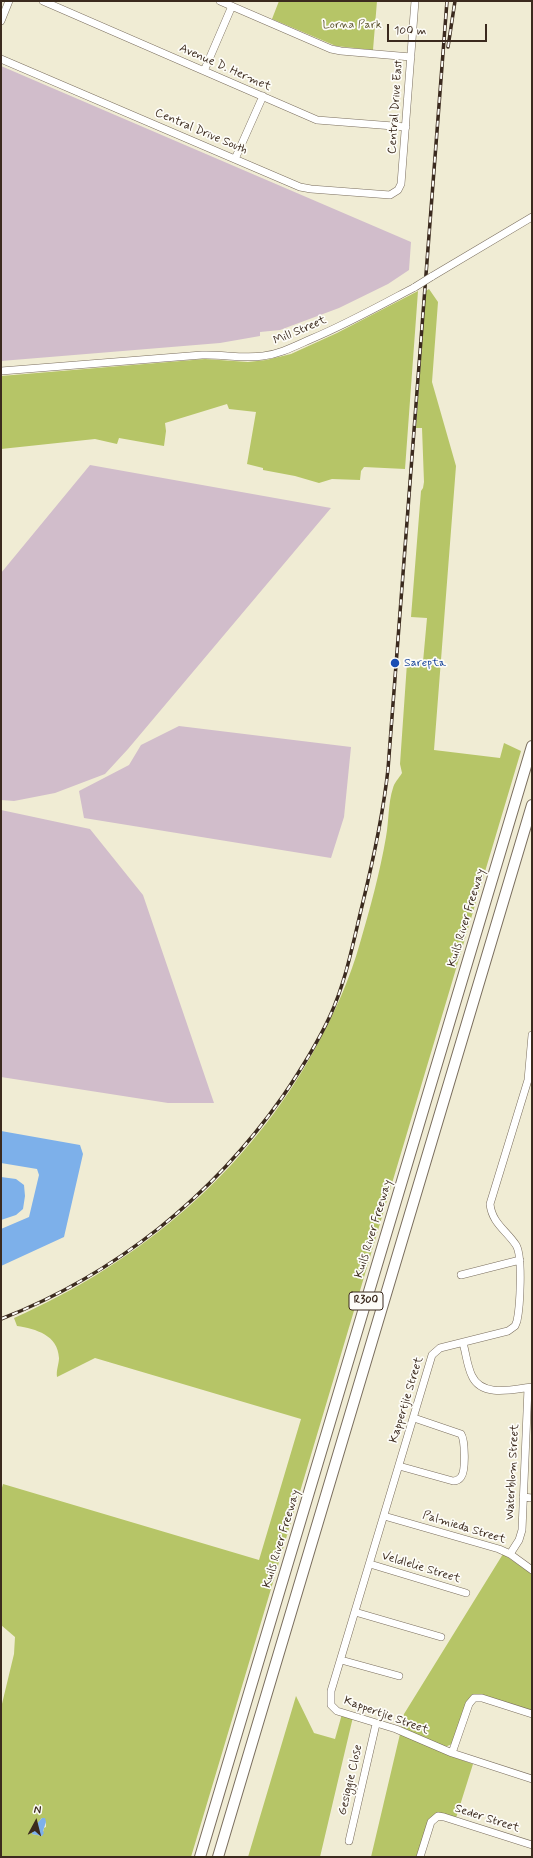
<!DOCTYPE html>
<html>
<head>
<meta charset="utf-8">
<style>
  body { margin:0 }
  #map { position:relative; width:533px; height:1858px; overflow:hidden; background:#f0ecd4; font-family:Mynerve,sans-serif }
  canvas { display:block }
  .frame { position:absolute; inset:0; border:2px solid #3b2a1e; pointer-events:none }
  .north { position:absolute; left:16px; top:1802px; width:40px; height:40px; -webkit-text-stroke:3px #fdfcf7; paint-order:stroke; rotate:7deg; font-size:11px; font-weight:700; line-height:16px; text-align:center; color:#3b2a1e }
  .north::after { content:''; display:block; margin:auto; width:14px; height:18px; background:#3b2a1e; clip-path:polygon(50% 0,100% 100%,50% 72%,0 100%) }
  .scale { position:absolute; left:387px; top:24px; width:100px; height:18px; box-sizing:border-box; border:2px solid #3b2a1e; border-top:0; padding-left:5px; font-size:12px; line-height:14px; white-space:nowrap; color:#3b2a1e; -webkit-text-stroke:3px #fdfcf7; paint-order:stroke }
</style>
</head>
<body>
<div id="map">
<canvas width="533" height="1858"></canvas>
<div class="frame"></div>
<div class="north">N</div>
<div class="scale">100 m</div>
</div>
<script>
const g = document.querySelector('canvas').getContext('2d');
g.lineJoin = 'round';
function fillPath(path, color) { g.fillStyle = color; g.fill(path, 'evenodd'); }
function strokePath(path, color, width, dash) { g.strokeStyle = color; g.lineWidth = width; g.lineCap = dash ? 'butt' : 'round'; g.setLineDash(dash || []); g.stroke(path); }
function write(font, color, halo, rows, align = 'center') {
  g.font = font + ' Mynerve,sans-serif'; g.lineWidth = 3.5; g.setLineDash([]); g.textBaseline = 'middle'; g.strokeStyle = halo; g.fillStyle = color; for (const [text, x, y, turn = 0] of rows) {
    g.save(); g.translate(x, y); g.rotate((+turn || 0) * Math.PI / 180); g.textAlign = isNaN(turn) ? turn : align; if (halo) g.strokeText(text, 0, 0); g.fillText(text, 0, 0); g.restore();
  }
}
fillPath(new Path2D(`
  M 1,66 L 411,242 L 409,270 L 388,284 L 339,308 L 280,330 L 260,332 L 260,336 L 220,343 L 1,361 Z
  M 90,465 L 331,508 L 128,749 L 105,774 L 55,793 L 14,801 L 1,800 L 1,573 Z
  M 179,726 L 351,747 L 344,817 L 331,858 L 84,818 L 79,791 L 129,765 L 141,745 Z
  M 1,810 L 90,829 L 143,895 L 214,1103 L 168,1103 L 1,1077 Z`), '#d1bdcb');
fillPath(new Path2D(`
  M 279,1 L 377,1 L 373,50 L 336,46 L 272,19 Z
  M 429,289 L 438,302 L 432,382 L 456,466 L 434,750 L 500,758 L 504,743 L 521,751 L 191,1857 L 1,1857 L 1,1708 L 14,1654 L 15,1637 L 1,1625 L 1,1491 L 3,1484 L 259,1560 L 301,1419 L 95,1358 L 57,1377 C 56,1370 59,1364 59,1358 C 58,1335 36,1329 17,1326 L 14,1318 C 141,1262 249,1170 316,1047 C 334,1014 350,979 360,943 C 370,909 380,872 386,837 C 389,821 388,803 393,788 C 394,783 399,778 402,773 L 400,764 L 407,663 L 423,662 L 427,618 L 411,617 L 421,491 L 423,488 L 424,482 L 422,428 L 416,428 L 426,291 ZM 42,1818 L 46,1822 L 46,1827 L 44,1828 L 42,1836 L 32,1834 L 33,1828 Z
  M 418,291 L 405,469 L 364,467 L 361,471 L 360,480 L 332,479 L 319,483 L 295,476 L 263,470 L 263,468 L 247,464 L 256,412 L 229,409 L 227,404 L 165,423 L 166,431 L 164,446 L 119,438 L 117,444 L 95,439 L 1,449 L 1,376 L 205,359 L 248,362 L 266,360 L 291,354 L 337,333 Z
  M 503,1554 L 532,1574 L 532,1711 L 475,1695 L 452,1744 L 445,1747 L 401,1728 L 404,1714 Z
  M 296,1696 L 314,1733 L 335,1739 L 342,1714 L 353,1717 L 320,1857 L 248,1857 Z
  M 400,1734 L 448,1755 L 473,1764 L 456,1818 L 437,1815 L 417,1857 L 371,1857 Z`), '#b6c567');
fillPath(new Path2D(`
  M 1,1131 L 80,1145 L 83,1154 L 64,1237 L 1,1266 L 1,1229 L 29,1217 L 39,1175 L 37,1169 L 1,1163 Z
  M 1,1177 L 16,1179 L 24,1185 L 25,1196 L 23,1209 L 16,1215 L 1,1220 Z
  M 42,1818 L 45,1818 L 46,1822 L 43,1831 L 44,1833 L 42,1836 L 32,1834 L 33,1828 Z`), '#7db0ea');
const minor = new Path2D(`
  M 43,1 L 317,120 L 406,127
  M 220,1 L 331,49 L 341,51 L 411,57
  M 1,21 L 9,1
  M 1,59 L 300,187 L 311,189 L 390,195 L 398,190 L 401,184 L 415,1
  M 204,71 L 232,6
  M 235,159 L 263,96
  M 431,277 L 532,217
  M 1,371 L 202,355 C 222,354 242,359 263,356 C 280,354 295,346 311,339 C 347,324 381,305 415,287
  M 532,1035 L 528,1080 L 490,1204 C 492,1223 506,1230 516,1245 C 523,1256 520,1307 517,1321 L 515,1326 L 508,1331 L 440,1348 L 432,1355 L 331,1691 L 331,1705 L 337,1711 L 396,1729 L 452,1753 L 532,1779
  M 461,1275 L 520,1260
  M 463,1343 C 466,1353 467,1366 472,1376 C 482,1398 514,1389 532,1387
  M 399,1466 L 453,1481 C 456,1481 459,1480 461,1477 C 466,1471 465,1440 461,1434 L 414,1418
  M 523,1497 L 532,1498
  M 384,1516 L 499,1549 L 510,1554 L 532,1570
  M 510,1554 L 519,1540 L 522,1530 L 528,1388
  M 370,1564 L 466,1593
  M 355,1612 L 441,1637
  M 341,1660 L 399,1676
  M 452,1753 L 469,1704 L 474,1698 L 482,1698 L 532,1714
  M 349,1841 L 376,1724
  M 420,1857 L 431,1822 L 438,1816 L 444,1817 L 532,1845`);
const highway = new Path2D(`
  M 200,1857 L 532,746
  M 218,1857 L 532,805`);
strokePath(minor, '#7a6e5e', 8);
strokePath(highway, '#7a6e5e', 12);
strokePath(minor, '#fff', 7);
strokePath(highway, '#fff', 10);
const rail = new Path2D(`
  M 448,47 L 455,1
  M 1,1319 C 116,1274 212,1197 283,1096 C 300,1071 317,1044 330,1016 C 346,981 353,943 362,906 C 373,861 383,816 388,769 L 447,1`);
strokePath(rail, '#3b2a1e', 3.5);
strokePath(rail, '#fdfcf7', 2, [6]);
const minorBridge = new Path2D(`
  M 415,287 L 431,277`);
strokePath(minorBridge, '#7a6e5e', 8, []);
strokePath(minorBridge, '#fff', 7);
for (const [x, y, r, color] of [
  [395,663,5,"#1a4fb4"]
]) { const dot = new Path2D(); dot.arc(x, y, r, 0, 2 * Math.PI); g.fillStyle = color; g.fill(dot); strokePath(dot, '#fdfcf7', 1.5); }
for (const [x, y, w] of [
  [366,1301,34]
]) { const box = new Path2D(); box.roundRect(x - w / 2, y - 9, w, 18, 3); g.fillStyle = '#fdfcf7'; g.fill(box); strokePath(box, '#3b2a1e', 1); }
write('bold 11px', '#3b2a1e', null, [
  ["R300",366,1301]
]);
write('12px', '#605834', '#fdfcf7', [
  ["Lorna Park",352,25]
]);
write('12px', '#3b2a1e', '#fdfcf7', [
  ["Avenue D. Hermet",225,68,24],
  ["Central Drive East",396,107,-86],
  ["Central Drive South",201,132,23],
  ["Mill Street",300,331,-23],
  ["Kuils River Freeway",467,918,-73],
  ["Kuils River Freeway",374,1229,-73],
  ["Kappertjie Street",407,1400,-73],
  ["Waterblom Street",513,1472,-87],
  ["Palmieda Street",464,1528,17],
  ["Kuils River Freeway",282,1539,-73],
  ["Veldlelie Street",421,1568,17],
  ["Kappertjie Street",386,1716,20],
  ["Gesiggie Close",351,1780,-77],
  ["Seder Street",487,1819,18]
]);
write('12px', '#164399', '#fdfcf7', [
  ["Sarepta",404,663]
], 'left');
</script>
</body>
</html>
